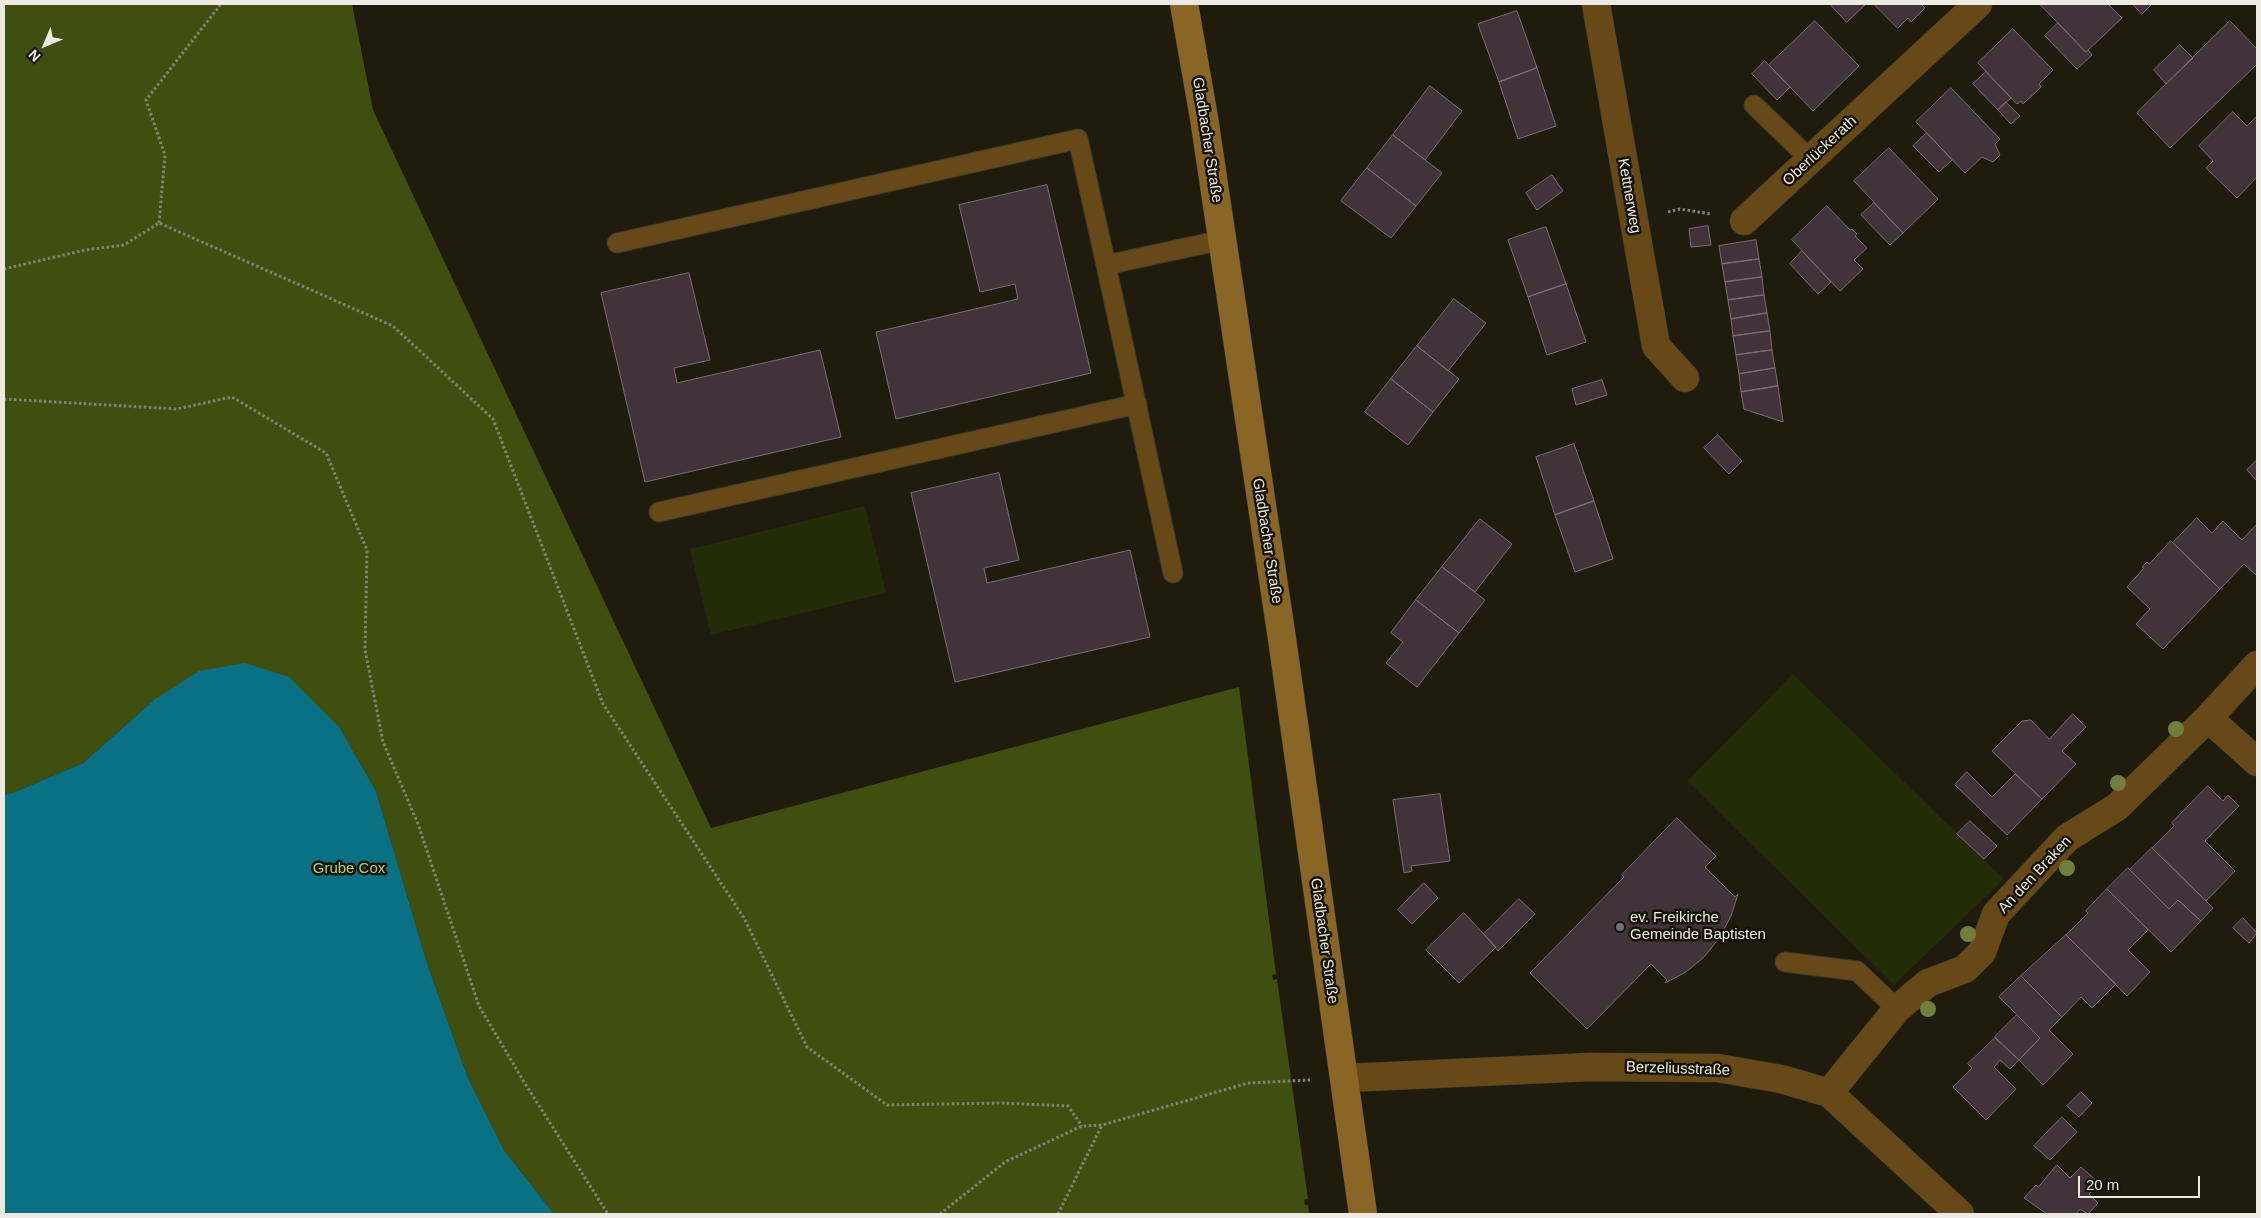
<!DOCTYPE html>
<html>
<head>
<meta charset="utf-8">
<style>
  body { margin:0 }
  #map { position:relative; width:2261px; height:1218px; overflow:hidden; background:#1f1c0e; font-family:Arial,sans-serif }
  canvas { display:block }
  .frame { position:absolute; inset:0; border:5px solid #eceae1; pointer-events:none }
  .north { position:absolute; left:20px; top:20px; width:50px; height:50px; -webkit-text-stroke:4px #161306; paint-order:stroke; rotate:225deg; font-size:14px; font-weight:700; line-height:20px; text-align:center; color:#eceae1 }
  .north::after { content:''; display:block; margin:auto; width:18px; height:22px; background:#eceae1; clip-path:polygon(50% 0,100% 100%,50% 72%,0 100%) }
  .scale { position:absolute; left:2078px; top:1176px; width:122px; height:22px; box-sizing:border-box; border:2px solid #eceae1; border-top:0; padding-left:6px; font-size:15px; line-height:18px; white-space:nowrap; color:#eceae1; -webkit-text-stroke:4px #161306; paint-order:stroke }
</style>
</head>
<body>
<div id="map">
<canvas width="2261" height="1218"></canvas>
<div class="frame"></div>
<div class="north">N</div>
<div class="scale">20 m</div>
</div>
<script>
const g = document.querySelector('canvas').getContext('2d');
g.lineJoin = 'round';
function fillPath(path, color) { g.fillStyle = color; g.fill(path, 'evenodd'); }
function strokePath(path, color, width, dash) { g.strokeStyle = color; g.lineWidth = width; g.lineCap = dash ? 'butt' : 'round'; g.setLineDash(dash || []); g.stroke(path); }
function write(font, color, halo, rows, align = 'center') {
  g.font = font + ' Arial,sans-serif'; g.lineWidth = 5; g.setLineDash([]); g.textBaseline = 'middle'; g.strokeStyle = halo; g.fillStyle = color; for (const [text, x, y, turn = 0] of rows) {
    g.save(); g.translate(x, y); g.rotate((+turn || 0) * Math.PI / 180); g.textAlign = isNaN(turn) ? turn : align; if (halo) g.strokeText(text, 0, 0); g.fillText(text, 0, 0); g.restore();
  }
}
fillPath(new Path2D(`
  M 865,506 L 886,593 L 711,635 L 690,549 Z
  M 1793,674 L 2004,879 L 1894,985 L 1687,781 Z`), '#232c06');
fillPath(new Path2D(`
  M 4,4 L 352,4 L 373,110 L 711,828 L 1239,687 L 1276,974 L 1272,975 L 1273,980 L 1277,979 L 1308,1199 L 1304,1200 L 1305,1205 L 1308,1205 L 1309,1214 L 554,1214 L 504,1150 L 468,1078 L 428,966 L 376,791 L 340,728 L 154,700 L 83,763 L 15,792 L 4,795 Z`), '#404e0f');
fillPath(new Path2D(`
  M 245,663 L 289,677 L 340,728 L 376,791 L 428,966 L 468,1078 L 504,1150 L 554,1214 L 4,1214 L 4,795 L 15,792 L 83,763 L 154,700 L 199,671 Z`), '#097183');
const building = new Path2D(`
  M 1830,4 L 1866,4 L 1847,22 Z
  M 1874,4 L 1924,4 L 1922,5 L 1925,8 L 1911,22 L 1908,18 L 1898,28 Z
  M 2040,4 L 2108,4 L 2122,18 L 2086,52 Z
  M 2133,4 L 2152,4 L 2142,14 Z
  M 1517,11 L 1537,68 L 1499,82 L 1478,24 Z
  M 1815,21 L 1859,66 L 1813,111 L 1769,65 Z
  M 2230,21 L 2257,49 L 2257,64 L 2170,148 L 2137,113 Z
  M 2058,23 L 2086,52 L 2088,50 L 2092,55 L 2077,69 L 2045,36 Z
  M 2013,29 L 2053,70 L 2039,84 L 2041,87 L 2023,104 L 2021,101 L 2017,104 L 1978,63 Z
  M 2180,45 L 2193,58 L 2166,84 L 2154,70 Z
  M 1765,61 L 1790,87 L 1777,100 L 1752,74 Z
  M 1537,68 L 1556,126 L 1518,139 L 1499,82 Z
  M 1986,72 L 2011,98 L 1998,110 L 1973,84 Z
  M 1430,86 L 1462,111 L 1425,160 L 1393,135 Z
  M 1951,88 L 2000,139 L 1995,144 L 2000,155 L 1993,162 L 1982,157 L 1965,173 L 1916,122 Z
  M 2006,102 L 2020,116 L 2011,124 L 1998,110 Z
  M 2233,112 L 2247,126 L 2257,116 L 2257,177 L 2237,198 L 2206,168 L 2213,161 L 2199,146 Z
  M 1927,133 L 1952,160 L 1939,172 L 1913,146 Z
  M 1393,135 L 1442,173 L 1416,206 L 1367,168 Z
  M 1889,148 L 1938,199 L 1903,233 L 1854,181 Z
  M 1367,168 L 1416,206 L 1391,238 L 1341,201 Z
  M 1552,175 L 1563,191 L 1537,210 L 1526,193 Z
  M 1047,185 L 1091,373 L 896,419 L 876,332 L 1018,299 L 1015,284 L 980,292 L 959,205 Z
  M 1874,203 L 1903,233 L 1890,245 L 1861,215 Z
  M 1827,206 L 1850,230 L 1852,229 L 1857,234 L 1855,236 L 1867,248 L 1854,260 L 1863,269 L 1840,291 L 1792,240 Z
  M 1708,226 L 1711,245 L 1691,247 L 1689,229 Z
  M 1546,227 L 1566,284 L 1528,297 L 1508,240 Z
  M 1756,240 L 1759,259 L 1722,264 L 1719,246 Z
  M 1802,251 L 1831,282 L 1818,294 L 1790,264 Z
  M 1759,259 L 1762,277 L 1725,282 L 1722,264 Z
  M 689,273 L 710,360 L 674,368 L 677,383 L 820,350 L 841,437 L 645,482 L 601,293 Z
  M 1762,277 L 1764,295 L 1728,300 L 1725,282 Z
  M 1566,284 L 1586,342 L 1547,355 L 1528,297 Z
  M 1764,295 L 1767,313 L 1731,319 L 1728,300 Z
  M 1454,299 L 1486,323 L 1448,371 L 1417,346 Z
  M 1767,313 L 1770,331 L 1733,336 L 1731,319 Z
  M 1770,331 L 1772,350 L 1736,355 L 1733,336 Z
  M 1417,346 L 1459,379 L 1433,412 L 1391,379 Z
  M 1772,350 L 1775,368 L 1739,374 L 1736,355 Z
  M 1775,368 L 1778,386 L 1741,392 L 1739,374 Z
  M 1391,379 L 1433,412 L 1408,445 L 1365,412 Z
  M 1602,380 L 1607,395 L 1576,405 L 1572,389 Z
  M 1778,386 L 1783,422 L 1744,409 L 1741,392 Z
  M 1718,435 L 1742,461 L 1729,474 L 1704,448 Z
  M 1574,444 L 1594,501 L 1555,515 L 1536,457 Z
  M 2257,460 L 2257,481 L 2247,470 Z
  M 999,473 L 1019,560 L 984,568 L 987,583 L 1130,550 L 1150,637 L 955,682 L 911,493 Z
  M 1594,501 L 1613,559 L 1575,572 L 1555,515 Z
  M 2197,518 L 2212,533 L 2223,521 L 2242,540 L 2257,524 L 2257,576 L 2244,564 L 2220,589 L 2173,543 Z
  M 1480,519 L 1512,544 L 1475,592 L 1442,567 Z
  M 2171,541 L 2220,589 L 2163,649 L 2136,624 L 2150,609 L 2127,587 L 2144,568 L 2142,567 L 2147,562 L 2149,564 Z
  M 1442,567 L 1485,600 L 1459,633 L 1416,600 Z
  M 1416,600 L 1459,633 L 1417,687 L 1386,663 L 1403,642 L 1391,633 Z
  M 2073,714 L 2086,727 L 2062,751 L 2076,764 L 2042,799 L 1992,751 L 2022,721 L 2031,720 L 2049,739 Z
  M 1967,772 L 1992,797 L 2015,774 L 2042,799 L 2007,835 L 1955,785 Z
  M 2208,786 L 2223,801 L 2228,795 L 2239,806 L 2205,841 L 2235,871 L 2206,901 L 2152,848 L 2174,826 L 2172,823 Z
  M 1440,794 L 1450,861 L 1411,866 L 1412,871 L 1404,873 L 1393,800 Z
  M 1677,818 L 1716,856 L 1705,867 L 1735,897 L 1738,894 L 1731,916 L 1720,937 L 1704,957 L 1686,972 L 1665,983 L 1667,980 L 1651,964 L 1587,1029 L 1530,973 L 1624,877 L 1622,875 Z
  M 1970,821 L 1997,846 L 1984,859 L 1957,834 Z
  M 2152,848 L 2213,908 L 2201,921 L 2178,900 L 2169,909 L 2130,870 Z
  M 2128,868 L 2169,909 L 2178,900 L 2201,921 L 2171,952 L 2107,889 Z
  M 1424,883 L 1438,898 L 1412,924 L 1398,910 Z
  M 2107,889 L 2148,930 L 2128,950 L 2150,972 L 2127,996 L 2066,935 L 2088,913 L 2086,911 Z
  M 1519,899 L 1535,914 L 1498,951 L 1484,934 Z
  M 1464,913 L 1496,947 L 1459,983 L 1426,950 Z
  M 2243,918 L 2257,933 L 2249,943 L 2233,928 Z
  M 2066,935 L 2116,984 L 2092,1008 L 2081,997 L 2062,1017 L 2021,976 Z
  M 2021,976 L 2062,1017 L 2049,1030 L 2073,1054 L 2043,1085 L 2019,1060 L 2040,1038 L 1999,997 Z
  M 2017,1015 L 2040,1038 L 2019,1060 L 1995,1037 Z
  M 1995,1038 L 2019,1060 L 2010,1069 L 2000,1060 L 1994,1067 L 2016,1089 L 1986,1120 L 1953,1087 L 1972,1068 L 1968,1064 Z
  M 2081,1092 L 2092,1103 L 2079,1117 L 2067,1106 Z
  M 2062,1117 L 2077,1132 L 2050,1160 L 2034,1146 Z
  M 2057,1165 L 2070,1178 L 2081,1167 L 2099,1183 L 2089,1194 L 2098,1203 L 2088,1214 L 2080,1209 L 2076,1214 L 2047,1214 L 2024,1198 L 2036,1185 L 2038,1187 Z`);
fillPath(building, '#42323a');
strokePath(building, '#7e6c75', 1);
const lane = new Path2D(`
  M 1754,105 L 1811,160
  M 617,243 L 1078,139 L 1106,265 L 1222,240
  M 1106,265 L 1173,573
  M 659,512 L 1137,404
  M 1785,962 L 1857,971 L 1897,1009`);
const street = new Path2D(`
  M 1596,4 L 1656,346 L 1685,378
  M 1744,221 L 1978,4
  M 2208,718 L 2257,762
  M 1345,1078 L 1590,1067 L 1718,1068 L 1781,1079 L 1829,1093 L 1960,1214
  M 1829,1093 L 1897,1009 L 1928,983 L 1965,969 L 1982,952 L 1996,914 L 2067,838 L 2117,807 L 2208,718 L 2257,665`);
const secondary = new Path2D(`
  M 1184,4 L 1204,118 L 1282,639 L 1363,1214`);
strokePath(lane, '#3c392c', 21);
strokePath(street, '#3c392c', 29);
strokePath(secondary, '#3c392c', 29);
strokePath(new Path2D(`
  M 1668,212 L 1680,209 L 1711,214
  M 159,223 L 165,155 L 146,100 L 221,4
  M 4,269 L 85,250 L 124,245 L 159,223 L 393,326 L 493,419 L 603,704 L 744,918 L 807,1047 L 887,1105 L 1000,1103 L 1068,1106 L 1082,1126
  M 4,399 L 177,409 L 232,397 L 326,453 L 367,550 L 365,650 L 383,742 L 418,824 L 479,1006 L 524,1082 L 608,1214
  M 940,1214 L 1005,1162 L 1082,1126 L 1102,1125 L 1248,1083 L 1310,1080
  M 1058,1214 L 1102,1125`), '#858277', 3, [2.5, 2.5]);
strokePath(lane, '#664917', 19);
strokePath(street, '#664917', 28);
strokePath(secondary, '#896526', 28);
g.fillStyle = '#717f3e';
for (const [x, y] of [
  [2176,729],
  [2118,783],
  [2067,868],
  [1968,934],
  [1928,1009]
]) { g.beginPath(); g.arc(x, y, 8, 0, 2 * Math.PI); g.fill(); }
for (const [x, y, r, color] of [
  [1620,927,5,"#6b7280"]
]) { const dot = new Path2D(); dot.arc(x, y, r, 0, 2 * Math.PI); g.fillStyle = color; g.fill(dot); strokePath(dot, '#161306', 2); }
write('15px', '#eceae1', '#161306', [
  ["Gladbacher Straße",1207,140,81],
  ["Oberlückerath",1820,151,-43],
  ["Kettnerweg",1629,196,80],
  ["Gladbacher Straße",1267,541,81],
  ["An den Braken",2035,875,-47],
  ["Gladbacher Straße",1324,941,82],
  ["Berzeliusstraße",1678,1069,2]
]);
write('15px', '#b4d065', '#161306', [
  ["Grube Cox",349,869]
]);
write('15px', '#eceae1', '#161306', [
  ["ev. Freikirche",1630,918],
  ["Gemeinde Baptisten",1630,935]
], 'left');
</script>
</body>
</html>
